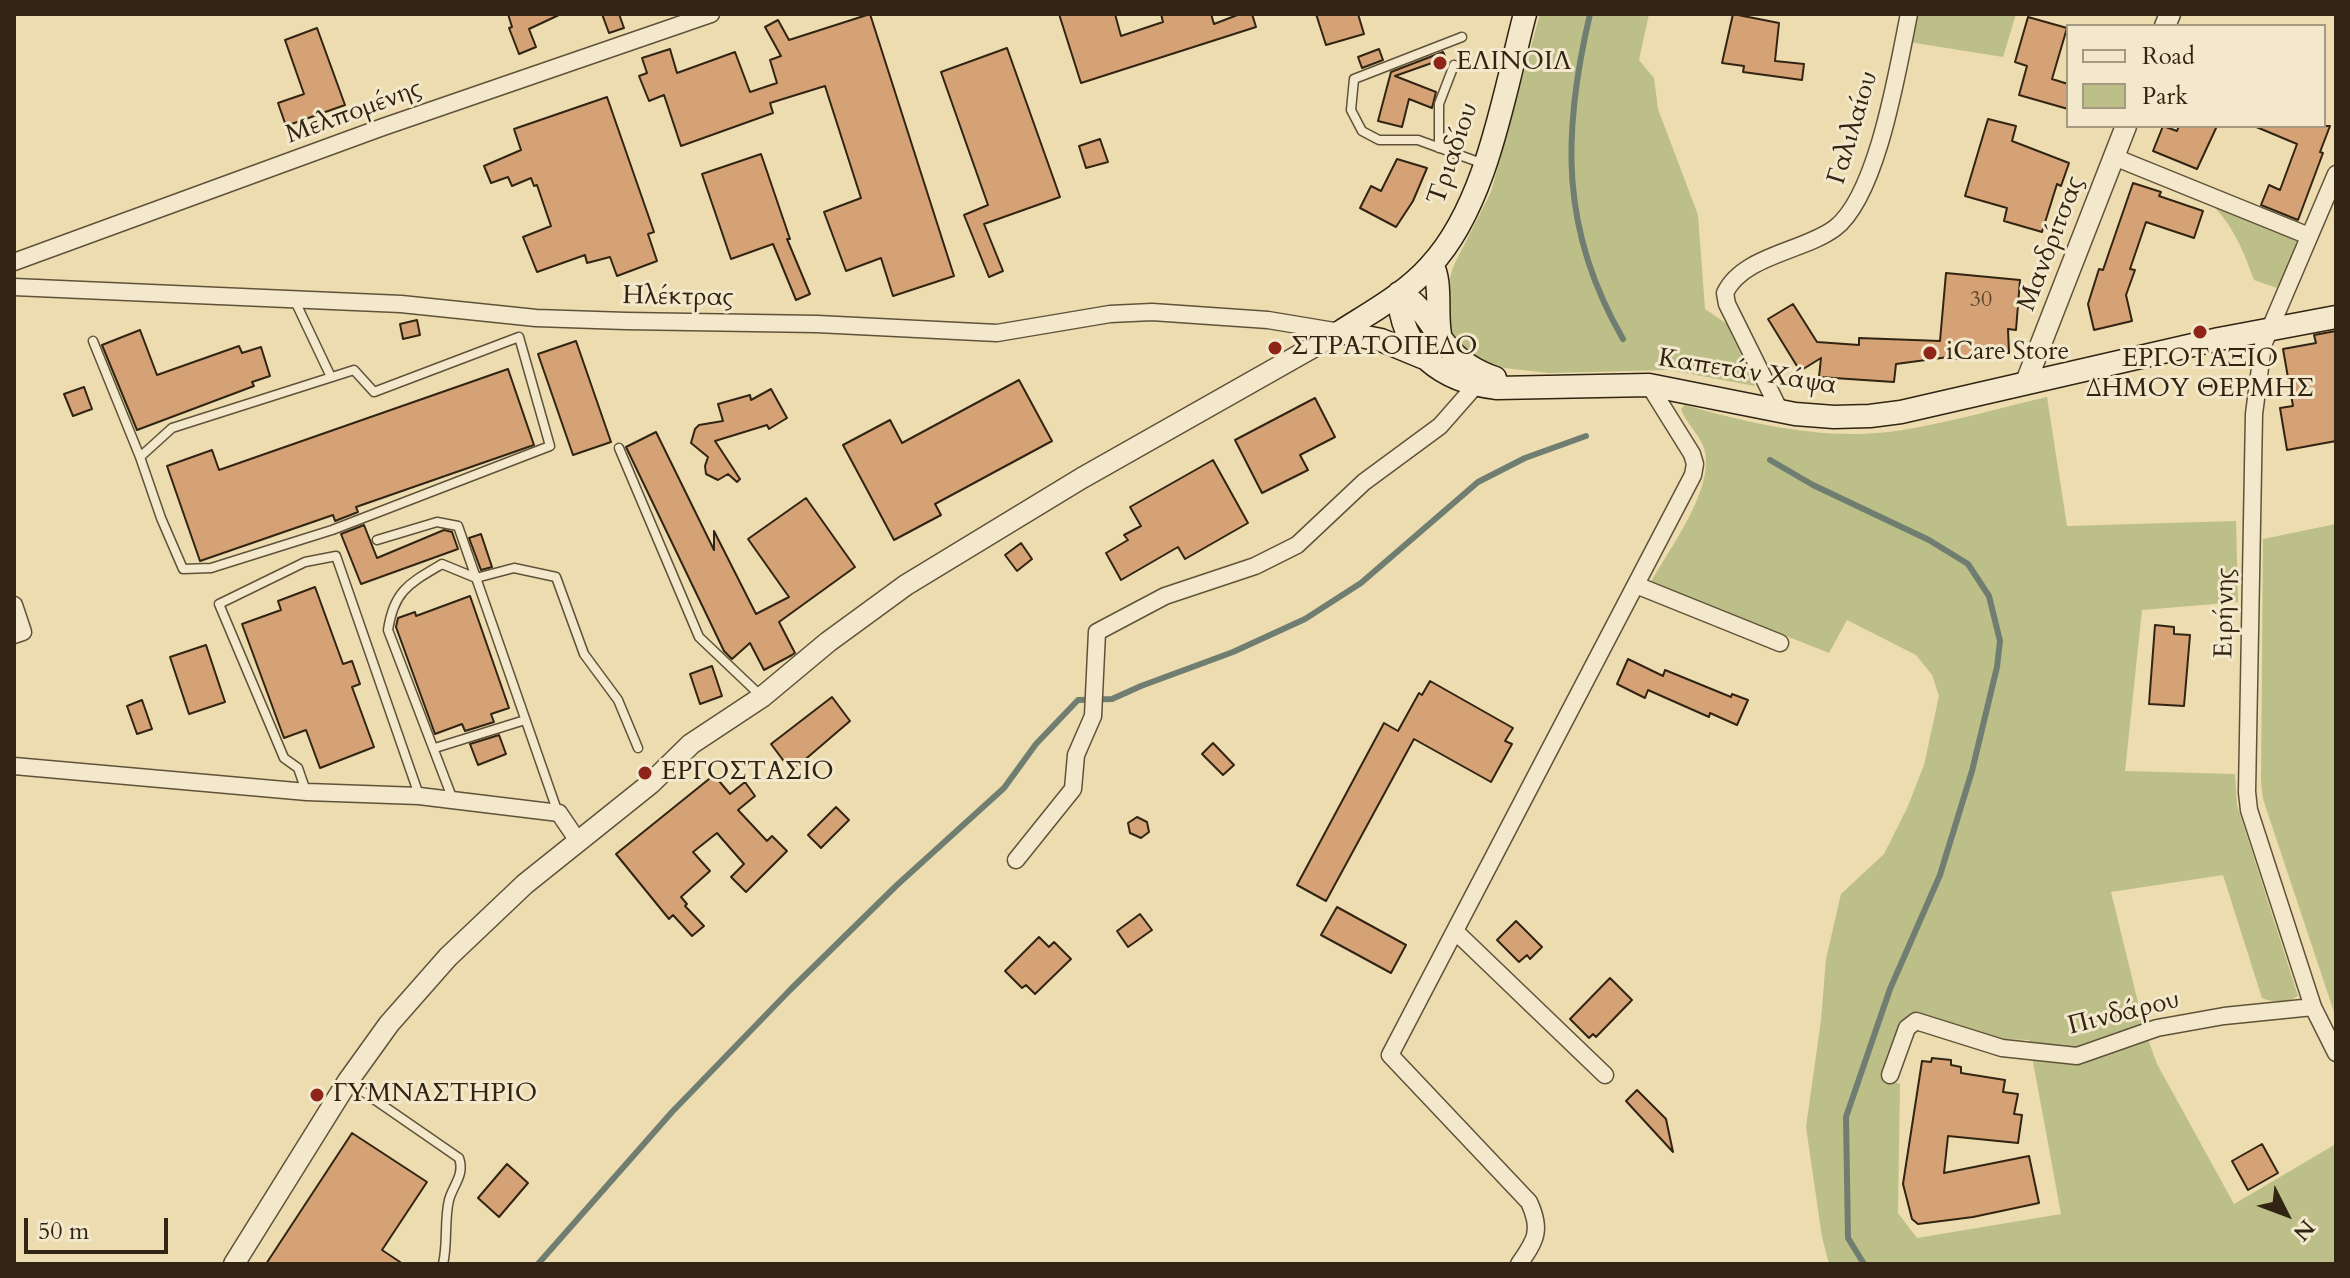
<!DOCTYPE html>
<html>
<head>
<meta charset="utf-8">
<style>
  body { margin:0 }
  #map { position:relative; width:2350px; height:1278px; overflow:hidden; background:#ecdcaf; font-family:Cardo,serif }
  canvas { display:block }
  .frame { position:absolute; inset:0; border:16px solid #312412; pointer-events:none }
  .legend { position:absolute; left:2066px; top:24px; width:260px; height:104px; box-sizing:border-box; background:#f3e8cb; border:2px solid #a59a81; margin:0; padding:10px 14px; list-style:none; font-size:24px; color:#312412 }
  .legend li { display:flex; align-items:center; gap:16px; height:40px }
  .legend b { width:40px; border:2px solid #a59a81 }
  .north { position:absolute; left:2246px; top:1174px; width:80px; height:80px; -webkit-text-stroke:6px #f3e8cb; paint-order:stroke; rotate:132deg; font-size:22px; font-weight:700; line-height:32px; text-align:center; color:#312412 }
  .north::after { content:''; display:block; margin:auto; width:28px; height:36px; background:#312412; clip-path:polygon(50% 0,100% 100%,50% 72%,0 100%) }
  .scale { position:absolute; left:24px; top:1218px; width:144px; height:36px; box-sizing:border-box; border:4px solid #312412; border-top:0; padding-left:10px; font-size:24px; line-height:28px; white-space:nowrap; color:#312412; -webkit-text-stroke:6px #f3e8cb; paint-order:stroke }
</style>
</head>
<body>
<div id="map">
<canvas width="2350" height="1278"></canvas>
<div class="frame"></div>
<ul class="legend">
<li><b style="height:10px;background:#f3e8cb"></b>Road</li>
<li><b style="height:22px;background:#bcbf88"></b>Park</li>
</ul>
<div class="north">N</div>
<div class="scale">50 m</div>
</div>
<script>
const g = document.querySelector('canvas').getContext('2d');
g.lineJoin = 'round';
function fillPath(path, color) { g.fillStyle = color; g.fill(path, 'evenodd'); }
function strokePath(path, color, width, dash) { g.strokeStyle = color; g.lineWidth = width; g.lineCap = dash ? 'butt' : 'round'; g.setLineDash(dash || []); g.stroke(path); }
function write(font, color, halo, rows, align = 'center') {
  g.font = font + ' Cardo,serif'; g.lineWidth = 6; g.setLineDash([]); g.textBaseline = 'middle'; g.strokeStyle = halo; g.fillStyle = color; for (const [text, x, y, turn = 0] of rows) {
    g.save(); g.translate(x, y); g.rotate((+turn || 0) * Math.PI / 180); g.textAlign = isNaN(turn) ? turn : align; if (halo) g.strokeText(text, 0, 0); g.fillText(text, 0, 0); g.restore();
  }
}
fillPath(new Path2D(`
  M 1540,14 L 1649,14 L 1639,60 L 1654,78 L 1658,109 L 1698,215 L 1705,309 L 1727,324 L 1755,386 L 1669,370 L 1549,373 L 1504,368 L 1471,356 L 1449,333 L 1447,289 L 1453,267 L 1491,192 Z
  M 1914,14 L 2016,14 L 2003,57 L 1909,42 Z
  M 2209,202 L 2296,238 L 2299,243 L 2277,288 L 2254,280 C 2243,250 2233,224 2209,202 Z
  M 2047,397 L 2067,526 L 2236,521 L 2238,602 L 2142,610 L 2125,771 L 2235,774 L 2237,805 L 2298,996 C 2287,1003 2274,1003 2262,998 L 2223,875 L 2111,892 L 2145,1031 L 2157,1064 L 2234,1204 L 2336,1144 L 2336,1264 L 1829,1264 L 1822,1237 L 1806,1127 L 1821,1020 L 1826,959 L 1841,894 L 1884,854 L 1908,806 L 1924,765 L 1939,696 L 1932,675 L 1916,655 L 1847,620 L 1829,653 L 1651,582 C 1670,548 1713,491 1705,452 C 1702,436 1686,424 1681,409 L 1685,405 C 1755,425 1830,442 1903,430 C 1951,422 1999,408 2047,397 ZM 1912,1013 L 2002,1039 L 2029,1040 L 2061,1214 L 1917,1238 L 1898,1213 L 1900,1084 L 1886,1078 L 1887,1055 Z
  M 2336,524 L 2336,1018 L 2263,799 L 2261,782 L 2263,539 Z`), '#bcbf88');
strokePath(new Path2D(`
  M 1590,14 C 1562,133 1560,230 1623,339
  M 1770,460 L 1813,485 L 1929,540 L 1968,564 L 1989,596 L 2000,641 L 1997,667 L 1972,771 L 1940,875 L 1890,989 L 1846,1117 L 1848,1238 L 1864,1264
  M 538,1264 L 672,1112 L 791,989 L 897,885 L 1004,788 L 1036,744 L 1078,700 L 1112,699 L 1141,686 L 1233,652 L 1305,619 L 1361,583 L 1478,482 L 1525,458 L 1586,436`), '#6f7e71', 6);
const building = new Path2D(`
  M 508,14 L 561,14 L 529,29 L 536,47 L 519,54 L 509,28 L 512,27 Z
  M 602,14 L 619,14 L 624,28 L 609,33 Z
  M 870,14 L 954,276 L 893,296 L 881,258 L 846,271 L 824,212 L 861,198 L 825,86 L 770,103 L 773,113 L 681,146 L 664,95 L 649,101 L 639,76 L 647,73 L 642,58 L 670,49 L 677,73 L 735,52 L 750,92 L 777,83 L 770,60 L 781,56 L 765,27 L 778,20 L 789,40 Z
  M 1059,14 L 1115,14 L 1121,36 L 1163,22 L 1161,14 L 1211,14 L 1214,24 L 1240,14 L 1252,14 L 1256,27 L 1081,83 Z
  M 1316,14 L 1358,14 L 1364,34 L 1326,45 Z
  M 1733,14 L 1779,23 L 1775,61 L 1804,64 L 1802,80 L 1743,72 L 1744,66 L 1722,63 Z
  M 2028,17 L 2067,28 L 2052,79 L 2068,84 L 2068,109 L 2019,95 L 2027,66 L 2015,62 Z
  M 317,28 L 345,105 L 286,126 L 278,103 L 304,94 L 285,40 Z
  M 1007,48 L 1060,197 L 984,224 L 1003,271 L 989,277 L 964,215 L 988,205 L 941,72 Z
  M 1379,49 L 1383,60 L 1362,68 L 1358,57 Z
  M 1443,52 L 1446,58 L 1395,76 L 1436,92 L 1432,108 L 1409,99 L 1402,127 L 1378,121 L 1391,72 Z
  M 607,97 L 654,232 L 648,234 L 657,261 L 617,276 L 610,257 L 587,263 L 585,255 L 537,272 L 523,237 L 551,226 L 537,185 L 534,186 L 531,178 L 512,186 L 508,177 L 491,183 L 484,166 L 521,150 L 514,129 Z
  M 1988,119 L 2016,126 L 2012,141 L 2069,163 L 2061,186 L 2057,184 L 2042,232 L 2004,221 L 2007,208 L 1965,196 Z
  M 2163,126 L 2177,131 L 2179,126 L 2217,126 L 2197,169 L 2153,151 Z
  M 2254,126 L 2330,126 L 2320,152 L 2323,153 L 2298,220 L 2261,205 L 2269,185 L 2280,190 L 2297,144 Z
  M 1100,139 L 1108,162 L 1086,168 L 1079,146 Z
  M 761,154 L 790,239 L 787,239 L 810,294 L 796,300 L 773,244 L 731,259 L 702,174 Z
  M 1397,159 L 1427,168 L 1413,201 L 1396,227 L 1360,208 L 1371,186 L 1381,191 Z
  M 2133,183 L 2161,192 L 2159,196 L 2203,211 L 2194,238 L 2146,222 L 2130,269 L 2135,270 L 2126,295 L 2132,321 L 2094,330 L 2088,304 L 2099,269 L 2103,270 Z
  M 1946,273 L 2020,280 L 2016,330 L 2008,329 L 2009,353 L 1976,354 L 1976,358 L 1956,359 L 1956,356 L 1896,364 L 1894,382 L 1819,377 L 1821,358 L 1800,371 L 1768,319 L 1793,304 L 1817,342 L 1859,345 L 1859,338 L 1940,341 Z
  M 417,320 L 420,335 L 403,339 L 400,324 Z
  M 140,330 L 157,375 L 239,346 L 242,353 L 261,347 L 270,376 L 252,382 L 254,386 L 137,430 L 102,345 Z
  M 2336,331 L 2336,441 L 2287,450 L 2280,408 L 2293,406 L 2283,349 L 2316,343 L 2314,335 Z
  M 576,341 L 611,442 L 573,455 L 538,354 Z
  M 508,369 L 534,445 L 356,507 L 358,512 L 335,521 L 333,515 L 200,561 L 167,466 L 212,450 L 219,470 Z
  M 1019,380 L 1052,441 L 935,504 L 941,515 L 894,540 L 843,445 L 890,420 L 902,443 Z
  M 84,387 L 92,409 L 73,416 L 64,394 Z
  M 771,389 L 787,418 L 769,429 L 767,425 L 715,441 L 740,479 L 737,482 L 728,474 L 718,480 L 706,474 L 705,466 L 708,457 L 691,443 L 695,429 L 699,425 L 723,421 L 718,404 L 750,395 L 751,400 Z
  M 1315,398 L 1335,437 L 1300,455 L 1308,470 L 1262,493 L 1235,440 Z
  M 656,432 L 714,550 L 714,531 L 756,614 L 789,597 L 748,539 L 806,498 L 855,567 L 779,622 L 795,653 L 792,655 L 764,670 L 750,643 L 732,659 L 724,651 L 626,447 Z
  M 1213,460 L 1248,523 L 1185,559 L 1178,547 L 1121,580 L 1106,553 L 1128,540 L 1124,535 L 1141,526 L 1130,507 Z
  M 364,525 L 377,558 L 444,530 L 452,532 L 458,549 L 361,584 L 341,534 Z
  M 481,534 L 492,567 L 481,570 L 469,538 Z
  M 1021,543 L 1032,559 L 1017,571 L 1005,555 Z
  M 315,587 L 343,664 L 352,661 L 360,684 L 352,687 L 374,747 L 320,768 L 306,730 L 284,738 L 242,624 L 281,610 L 278,601 Z
  M 470,596 L 509,708 L 491,714 L 494,722 L 465,731 L 462,724 L 435,734 L 396,627 L 398,618 L 415,612 L 416,616 Z
  M 2155,625 L 2174,627 L 2174,634 L 2190,635 L 2184,706 L 2149,704 Z
  M 206,645 L 225,702 L 189,714 L 170,657 Z
  M 1628,659 L 1663,676 L 1665,670 L 1731,697 L 1732,694 L 1748,700 L 1737,725 L 1710,713 L 1709,717 L 1648,690 L 1645,698 L 1617,684 Z
  M 712,666 L 722,696 L 700,704 L 690,674 Z
  M 1430,681 L 1513,728 L 1505,741 L 1512,744 L 1491,782 L 1414,739 L 1326,901 L 1297,885 L 1384,723 L 1398,731 L 1419,693 L 1422,695 Z
  M 832,697 L 850,721 L 794,769 L 792,766 L 789,768 L 771,744 Z
  M 142,700 L 152,729 L 137,734 L 127,706 Z
  M 499,735 L 506,754 L 478,765 L 470,744 Z
  M 1213,743 L 1234,765 L 1223,775 L 1202,754 Z
  M 714,775 L 730,794 L 745,782 L 755,796 L 738,810 L 767,841 L 772,836 L 787,851 L 746,892 L 731,877 L 744,864 L 717,833 L 693,852 L 710,871 L 681,897 L 687,904 L 685,906 L 704,926 L 692,936 L 673,915 L 669,919 L 616,854 Z
  M 836,807 L 849,820 L 821,848 L 808,835 Z
  M 1137,817 L 1147,822 L 1149,832 L 1141,838 L 1130,833 L 1128,823 Z
  M 1337,907 L 1406,945 L 1391,973 L 1321,935 Z
  M 1140,914 L 1152,930 L 1128,947 L 1117,931 Z
  M 1516,921 L 1542,947 L 1530,959 L 1527,955 L 1519,962 L 1497,940 Z
  M 1039,937 L 1049,947 L 1054,942 L 1071,959 L 1035,994 L 1026,985 L 1022,988 L 1005,971 Z
  M 1610,978 L 1632,1000 L 1596,1037 L 1593,1034 L 1589,1038 L 1570,1019 Z
  M 1932,1058 L 1951,1060 L 1951,1065 L 1961,1067 L 1961,1073 L 2005,1080 L 2003,1092 L 2018,1094 L 2014,1114 L 2022,1115 L 2018,1143 L 1948,1136 L 1944,1173 L 2029,1156 L 2039,1203 L 1973,1217 L 1918,1224 L 1912,1219 L 1903,1184 L 1922,1061 L 1931,1062 Z
  M 1637,1090 L 1666,1119 L 1673,1152 L 1626,1101 Z
  M 352,1133 L 427,1182 L 382,1250 L 403,1264 L 266,1264 Z
  M 2262,1144 L 2278,1173 L 2248,1190 L 2232,1161 Z
  M 507,1164 L 528,1183 L 499,1217 L 478,1198 Z`);
fillPath(building, '#d5a276');
strokePath(building, '#312412', 2);
const service = new Path2D(`
  M 1462,37 L 1354,79 L 1351,110 L 1362,131 L 1379,140 L 1418,140 L 1484,164
  M 1439,148 L 1439,104 L 1454,65
  M 294,299 L 331,377
  M 519,337 L 550,446 L 332,530 L 211,568 L 183,569 L 161,518 L 140,457 L 172,428 L 354,370 L 374,392 Z
  M 93,341 L 140,457
  M 619,448 L 699,637 L 761,696
  M 377,540 L 437,522 L 458,526 L 558,813
  M 435,748 L 525,720
  M 306,791 L 298,768 L 284,758 L 219,604 L 305,562 L 336,556 L 419,795
  M 453,800 L 388,630 C 394,590 410,583 442,564 L 476,578 L 514,568 L 556,577 L 584,654 L 618,700 L 638,748
  M 349,1082 L 459,1158 C 465,1175 453,1185 449,1200 C 444,1221 448,1243 443,1264`);
const minor = new Path2D(`
  M 2114,157 L 2309,236
  M 2336,174 L 2263,345 L 2254,414 L 2247,792 L 2249,810 L 2313,1007 L 2336,1053
  M 14,262 L 383,127 L 711,14
  M 14,287 L 401,304 L 536,318 L 626,321 L 817,324 L 997,333 L 1110,314 L 1152,312 L 1268,320 L 1340,332
  M 1780,411 L 1727,304 L 1725,293 C 1743,255 1805,251 1835,228 C 1878,195 1898,67 1909,14
  M 1636,585 L 1780,643
  M 14,605 L 23,632 L 14,635
  M 14,766 L 307,792 L 419,796 L 559,813 L 578,841
  M 1016,860 L 1073,789 L 1076,755 L 1093,716 L 1097,632 L 1165,596 L 1255,566 L 1297,545 L 1364,482 L 1440,426 L 1476,385
  M 1455,931 L 1605,1075
  M 1890,1075 L 1907,1028 L 1916,1021 L 2002,1048 L 2077,1056 L 2157,1028 L 2224,1016 L 2313,1007
  M 1519,1264 C 1536,1240 1542,1230 1529,1202 L 1390,1055 L 1693,475 L 1695,464 L 1692,454 L 1649,385`);
const tertiary = new Path2D(`
  M 2165,26 L 2170,14
  M 2026,382 L 2126,126
  M 234,1264 L 348,1081 L 389,1024 L 448,957 L 525,884 L 650,784 L 691,744 L 762,697 L 828,642 L 906,585 L 1082,478 L 1340,332`);
const secondary = new Path2D(`
  M 1432,265 C 1442,280 1436,314 1440,334
  M 1399,293 C 1400,352 1443,382 1497,388 L 1649,385 L 1795,414 L 1834,417 L 1870,416 L 1901,412 L 2219,339 L 2336,317
  M 1399,293 C 1422,304 1431,327 1447,346 C 1460,362 1475,371 1495,378
  M 1340,332 C 1371,312 1405,294 1430,266 C 1487,205 1504,93 1525,14
  M 1340,332 L 1381,340 L 1422,357`);
strokePath(service, '#605239', 11);
strokePath(minor, '#605239', 19);
strokePath(tertiary, '#605239', 23);
strokePath(secondary, '#312412', 25);
strokePath(service, '#f3e8cb', 8);
strokePath(minor, '#f3e8cb', 16);
strokePath(tertiary, '#f3e8cb', 20);
strokePath(secondary, '#f3e8cb', 22);
for (const [x, y, r, color] of [
  [1440,63,8,"#8f2418"],
  [2200,332,8,"#8f2418"],
  [1275,348,8,"#8f2418"],
  [1930,353,8,"#8f2418"],
  [645,773,8,"#8f2418"],
  [317,1095,8,"#8f2418"]
]) { const dot = new Path2D(); dot.arc(x, y, r, 0, 2 * Math.PI); g.fillStyle = color; g.fill(dot); strokePath(dot, '#f3e8cb', 3); }
write('22px', '#5a442b', null, [
  ["30",1981,301]
]);
write('26px', '#312412', '#f3e8cb', [
  ["ΕΛΙΝΟΙΛ",1456,63],
  ["ΣΤΡΑΤΟΠΕΔΟ",1291,348],
  ["iCare Store",1946,353],
  ["ΕΡΓΟΤΑΞΙΟ",2200,360,"center"],
  ["ΔΗΜΟΥ ΘΕΡΜΗΣ",2200,390,"center"],
  ["ΕΡΓΟΣΤΑΣΙΟ",661,773],
  ["ΓΥΜΝΑΣΤΗΡΙΟ",333,1095]
], 'left');
write('26px', '#312412', '#f3e8cb', [
  ["Μελπομένης",354,113,-20],
  ["Γαλιλαίου",1854,128,-73],
  ["Τριαδίου",1454,154,-71],
  ["Μανδρίτσας",2052,244,-69],
  ["Ηλέκτρας",678,298,1],
  ["Καπετάν Χάψα",1747,373,9],
  ["Ειρήνης",2226,613,-89],
  ["Πινδάρου",2124,1014,-14]
]);
</script>
</body>
</html>
